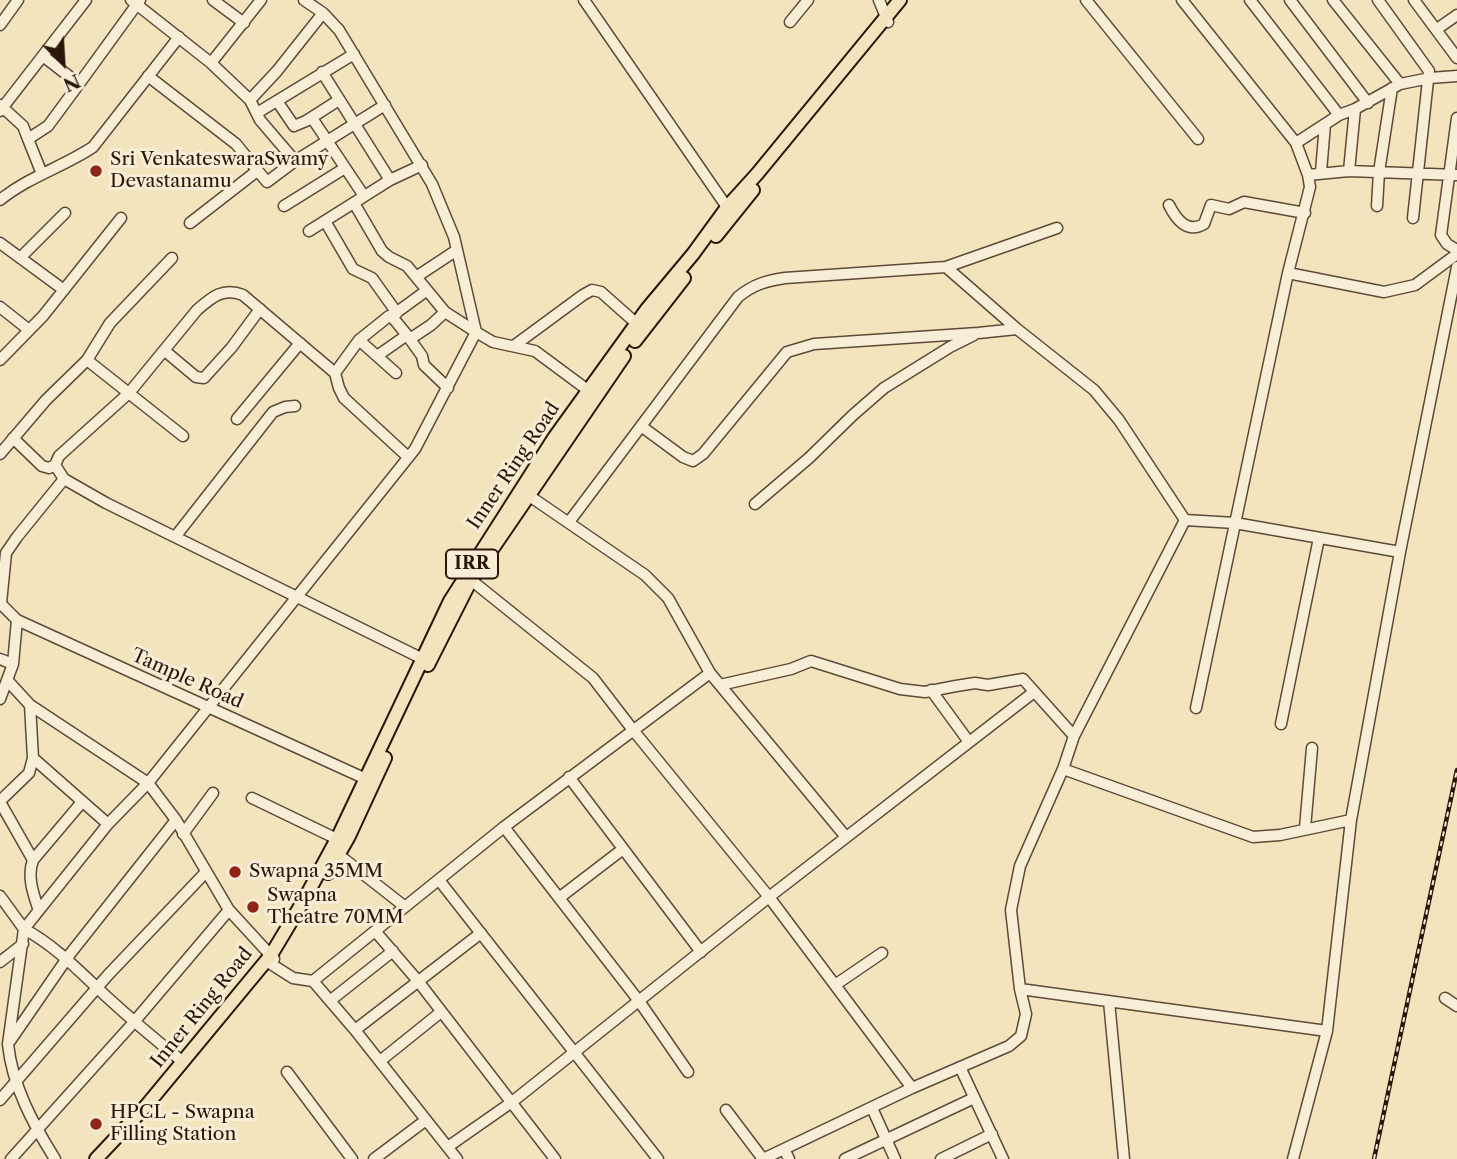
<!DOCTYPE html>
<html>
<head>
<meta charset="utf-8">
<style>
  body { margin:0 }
  #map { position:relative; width:1457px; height:1159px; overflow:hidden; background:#f4e4be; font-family:"Libre Caslon Text",serif }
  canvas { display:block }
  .north { position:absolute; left:28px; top:28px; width:70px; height:70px; -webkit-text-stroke:5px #f8edd5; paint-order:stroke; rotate:156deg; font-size:19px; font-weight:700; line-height:28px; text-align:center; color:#2b160a }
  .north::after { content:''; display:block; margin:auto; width:24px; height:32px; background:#2b160a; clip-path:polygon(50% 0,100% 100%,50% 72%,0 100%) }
</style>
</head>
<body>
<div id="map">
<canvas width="1457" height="1159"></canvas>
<div class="north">N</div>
</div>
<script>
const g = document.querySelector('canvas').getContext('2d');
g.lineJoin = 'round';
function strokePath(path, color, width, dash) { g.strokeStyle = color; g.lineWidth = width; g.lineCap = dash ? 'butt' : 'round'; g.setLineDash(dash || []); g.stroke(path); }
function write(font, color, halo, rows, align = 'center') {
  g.font = font + ' "Libre Caslon Text",serif'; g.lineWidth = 6; g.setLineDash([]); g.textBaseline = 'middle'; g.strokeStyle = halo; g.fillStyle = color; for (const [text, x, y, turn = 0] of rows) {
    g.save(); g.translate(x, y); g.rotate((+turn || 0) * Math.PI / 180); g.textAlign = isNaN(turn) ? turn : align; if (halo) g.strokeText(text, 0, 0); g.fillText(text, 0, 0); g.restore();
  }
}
const minor = new Path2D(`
  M 131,0 L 211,63 L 250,100 L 260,120 L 295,161
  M 213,0 L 244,23
  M 304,0 L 323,13 L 339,30 L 432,184 L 454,237 L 476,332 L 493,342 L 535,351 L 589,391
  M 584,0 L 729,210
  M 879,0 L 888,22
  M 1086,0 L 1198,139
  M 1182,0 L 1296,143 L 1308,175 L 1310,187 L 1288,273 L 1196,708
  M 1250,0 L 1339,115
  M 1290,0 L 1368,103
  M 1333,0 L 1400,84
  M 1378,0 L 1429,71 L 1413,218
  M 1414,0 L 1457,58
  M 790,22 L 808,0
  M 0,25 L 18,0
  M 1437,29 L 1457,15
  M 43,56 L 79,84 L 140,0
  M 211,63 L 261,0
  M 322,72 L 390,180
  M 148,76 L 236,144 L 267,182 L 295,161 L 385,105
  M 250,100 L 277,71 L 323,13
  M 277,101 L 294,126 L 306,121 L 339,100
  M 0,105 L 23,126 L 28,139 L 48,126 L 79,84
  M 0,111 L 86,0
  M 257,113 L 354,54
  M 312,118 L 364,196
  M 1457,118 L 1441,235 L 1447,244 L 1457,250
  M 28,139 L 42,174
  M 1296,143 L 1339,115 L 1355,109 L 1400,84 L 1430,78 L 1457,76
  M 1349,171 L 1355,109
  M 1321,172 L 1325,124
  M 1308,175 L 1349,171 L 1457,175
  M 0,200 C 28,177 63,167 93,147 L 179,37
  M 1169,205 C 1176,219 1187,234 1204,224 L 1211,205 L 1229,209 L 1244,202 L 1305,213
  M 284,206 L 345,168
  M 1377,206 L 1379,172 L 1392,88
  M 325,221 L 353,269 L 372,278 L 397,313
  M 190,223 L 257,171
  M 309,231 L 390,180 L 422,165
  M 0,243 L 64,290
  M 20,258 L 65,213
  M 946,267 L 1017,329 L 1094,390 L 1119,420 L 1185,520 L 1235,523 L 1400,552
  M 1288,273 L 1384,292 L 1415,285 L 1457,254
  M 416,277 L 457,250
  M 0,307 L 29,330
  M 393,315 L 426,291
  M 410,339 L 431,325 L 445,312
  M 359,340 L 335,373 L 339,388 L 344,398 L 408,457
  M 515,345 L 583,295 L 592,290 L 601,292 L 637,324
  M 165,351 L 196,377 L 204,378 L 232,347 L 260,309
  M 377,356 L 407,335
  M 0,360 L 43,316 L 121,218
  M 87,360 L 110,323 L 172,258
  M 335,373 L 243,295 C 223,287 212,297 197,310 L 129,393 L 59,456 L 55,465 L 64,479 L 106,503 L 423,659
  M 396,373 L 359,340 L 389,316 L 393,318 L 407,335 L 422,356 L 424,365 L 448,388
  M 237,419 L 300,343
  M 641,426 L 683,457 L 693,461 L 703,454 L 787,352 L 814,344 L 978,333 L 1017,329
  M 13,438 L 42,466 L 49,468 L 55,465
  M 0,454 L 46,400 L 87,360 L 183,436
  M 528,495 L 645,575 L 668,598 L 710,673 L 846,837
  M 755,504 L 809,458 L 853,415 L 884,388 L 950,347 L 974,335
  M 569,522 L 738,297 C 754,284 766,281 785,278 L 946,267 L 1057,228
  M 175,537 L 273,412 L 285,407 L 295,406
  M 465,579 L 471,580 L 593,678 L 633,730 L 769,897 L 912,1088
  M 0,603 L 17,620 L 366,779
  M 1,603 L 6,553 L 17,537 L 64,479
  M 0,659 L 13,664
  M 8,681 L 30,705 L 148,783 L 176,820 L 229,910 L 274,959
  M 720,685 L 791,669 L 811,661 L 900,689 L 925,692 L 956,686 L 975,683 L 988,685 L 1023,679 L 1074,736
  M 931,690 L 969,742
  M 0,699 L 13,664 L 17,620
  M 30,705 L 33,758 L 108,824
  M 1281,724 L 1319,538
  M 1063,769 L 1253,837 L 1280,835 L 1351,820
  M 569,777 L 701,952
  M 252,798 L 337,839
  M 0,801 L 29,773 L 33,758
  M 0,802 L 33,860 C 27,876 33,893 38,908
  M 504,827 L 639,1001 L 688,1072
  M 1305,828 L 1312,748
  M 183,834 L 213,793
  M 339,855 L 404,906
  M 33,860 L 82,802
  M 439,880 L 658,1159
  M 0,896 L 24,929 L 8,1044 C 12,1085 33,1124 55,1159
  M 559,898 L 623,849
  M 375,931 L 418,981 L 555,1159
  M 0,962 L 23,944
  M 271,964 L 293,978 L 313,981 L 355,1030 L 457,1159
  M 313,981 L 504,827 L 710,673
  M 835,985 L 882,953
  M 1020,989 L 1327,1031
  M 1445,998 L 1457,1006
  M 331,1000 L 393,951
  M 1109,1001 L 1124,1159
  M 355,1030 L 481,933
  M 10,1041 L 70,954 L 176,820
  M 380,1061 L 441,1012
  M 183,1062 C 157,1041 132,1020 108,998 C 81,973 56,946 24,929 L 108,824 L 148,783 L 415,449 L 476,332 L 445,312 L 407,266 L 389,257 L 382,251 L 354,203
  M 960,1067 L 1003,1159
  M 287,1072 L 352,1159
  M 0,1100 L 108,975 L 206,872
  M 872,1108 L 895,1159
  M 726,1110 L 763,1159
  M 449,1146 L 512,1102 L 769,897 L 1034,692
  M 784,1149 L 789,1159
  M 11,1159 L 134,1022 L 229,910
  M 374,1159 L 426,1120
  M 763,1159 L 912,1088 L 1009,1046 L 1021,1036 L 1026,1014 L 1020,989 L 1011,910 L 1020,866 L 1063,769 L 1074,736 L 1185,520
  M 845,1159 L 974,1098
  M 941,1159 L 992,1134
  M 1293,1159 L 1327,1031 L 1351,820 L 1400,552 L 1457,267`);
const major = new Path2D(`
  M 716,236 L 753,190
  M 635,341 L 684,278
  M 428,665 L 471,580 L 624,356
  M 328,873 L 349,836 L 385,758
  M 96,1159 L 146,1106 L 271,955 L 304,900 L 339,835 L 450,601 L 554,438 L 647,309 L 693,254 L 728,206 L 757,174 L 900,0`);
strokePath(minor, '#5d4a37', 13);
strokePath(major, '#2b160a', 16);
strokePath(minor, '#f8edd5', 10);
strokePath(major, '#f4e4be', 12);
const rail = new Path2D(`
  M 1374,1159 L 1457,770`);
strokePath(rail, '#2b160a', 4.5);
strokePath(rail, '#f8edd5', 2, [5]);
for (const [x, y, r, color] of [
  [96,171,7,"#8f2418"],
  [235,872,7,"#8f2418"],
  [253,907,7,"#8f2418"],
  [96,1124,7,"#8f2418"]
]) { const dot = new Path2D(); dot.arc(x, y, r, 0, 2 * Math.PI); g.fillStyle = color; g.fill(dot); strokePath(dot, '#f8edd5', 2.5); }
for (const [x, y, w] of [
  [472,564,52]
]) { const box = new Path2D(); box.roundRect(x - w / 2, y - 14.5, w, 29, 5); g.fillStyle = '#f8edd5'; g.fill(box); strokePath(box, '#2b160a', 2); }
write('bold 18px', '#2b160a', null, [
  ["IRR",472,564]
]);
write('19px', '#2b160a', '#f8edd5', [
  ["Sri VenkateswaraSwamy",110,160],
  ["Devastanamu",110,182],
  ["Swapna 35MM",249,872],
  ["Swapna",267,896],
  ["Theatre 70MM",267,918],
  ["HPCL - Swapna",110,1113],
  ["Filling Station",110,1135]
], 'left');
write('19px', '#2b160a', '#f8edd5', [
  ["Inner Ring Road",514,466,-56],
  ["Tample Road",187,679,24],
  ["Inner Ring Road",202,1008,-51]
]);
</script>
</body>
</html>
